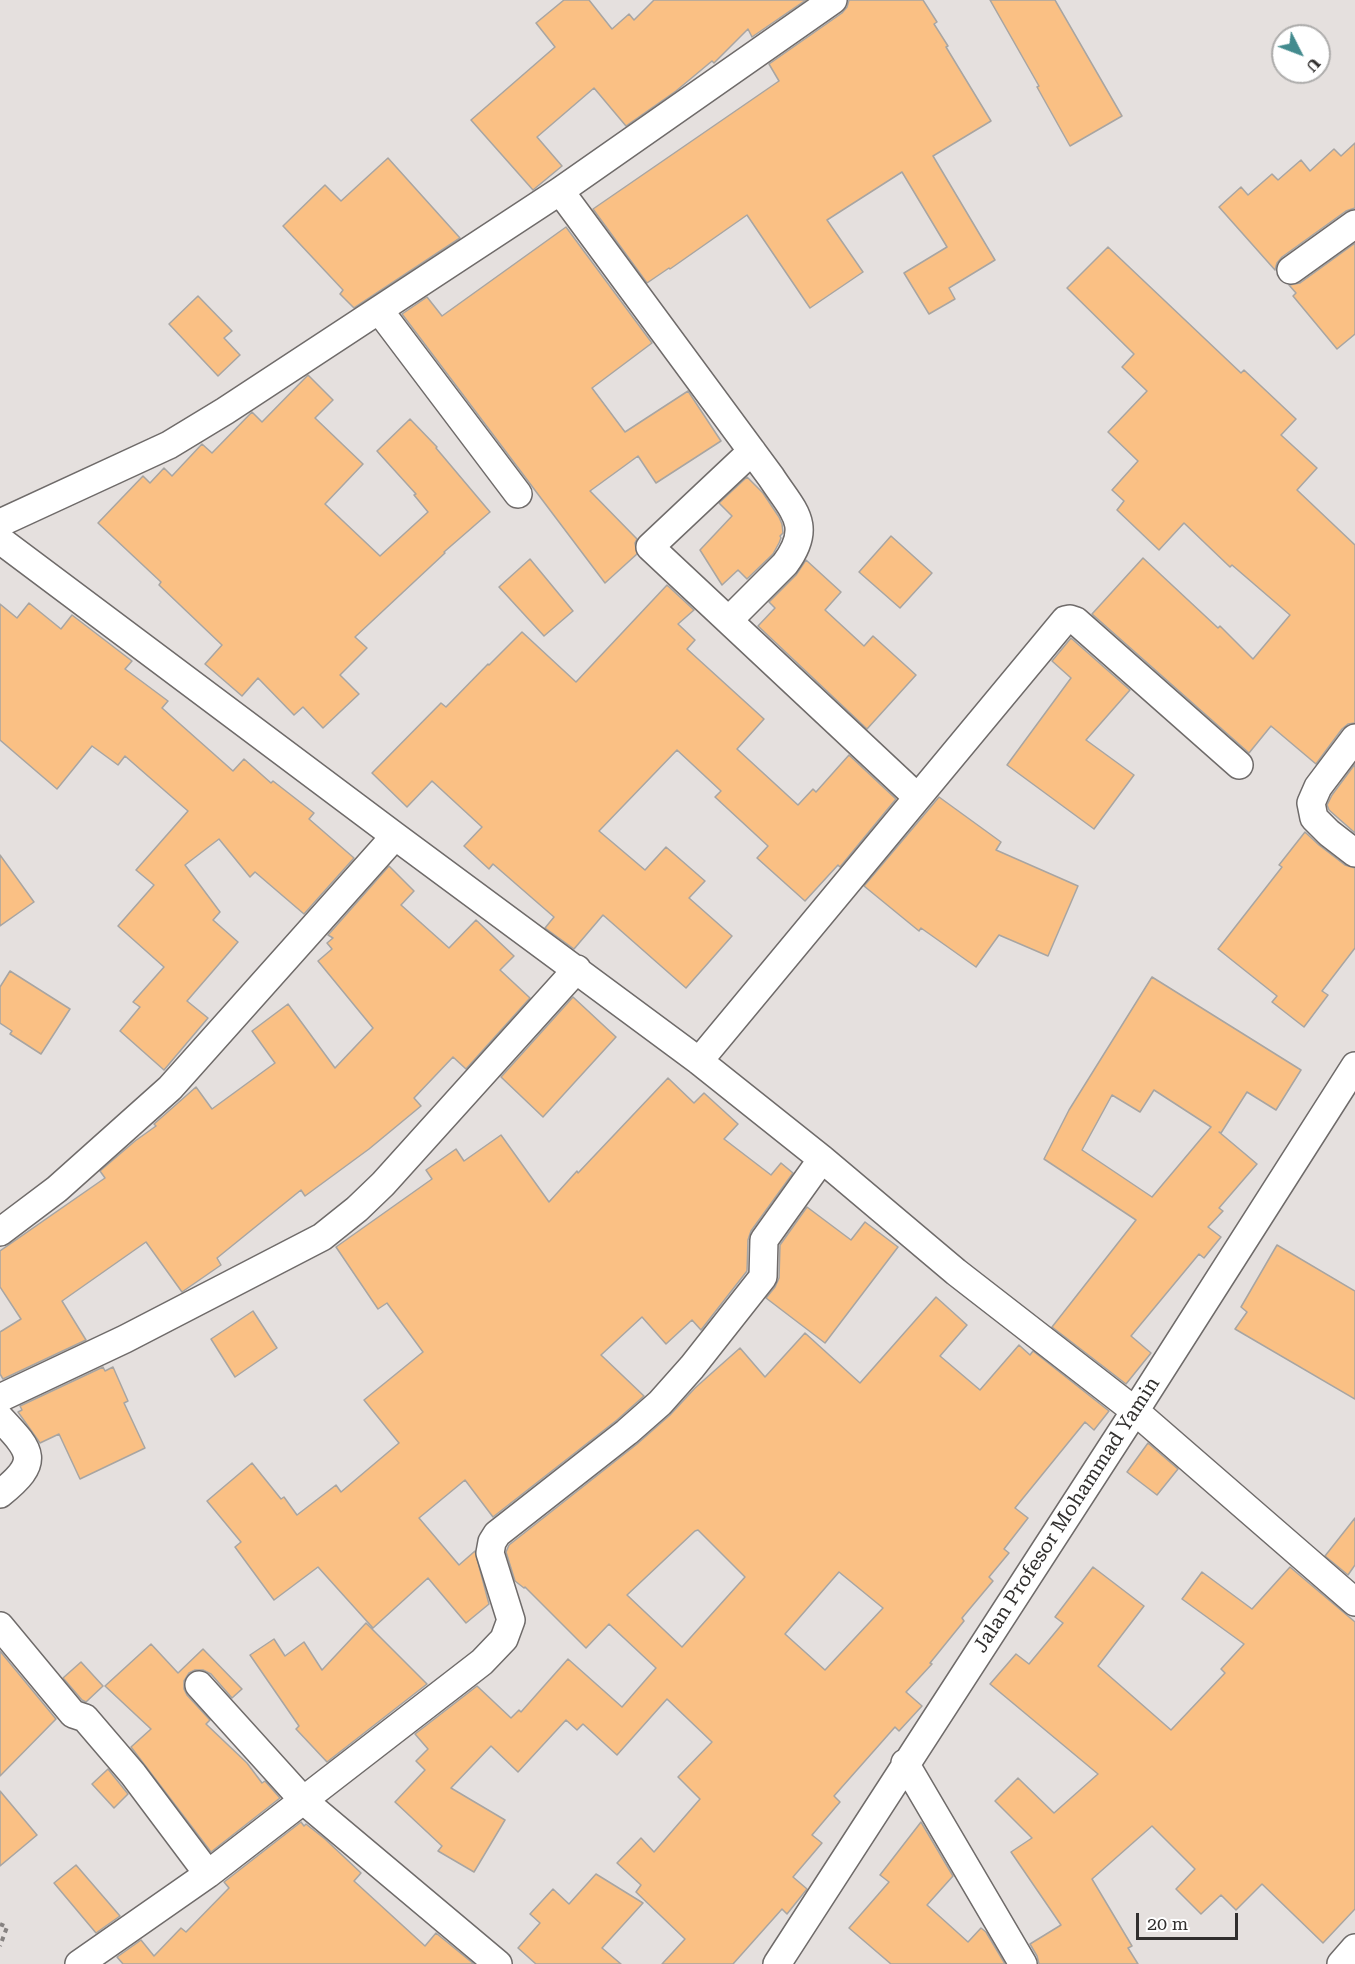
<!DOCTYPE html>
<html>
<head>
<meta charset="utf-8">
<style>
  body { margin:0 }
  #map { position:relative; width:1355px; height:1964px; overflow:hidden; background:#e5e0de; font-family:"Roboto Serif",serif }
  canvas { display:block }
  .north { position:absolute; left:1271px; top:24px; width:60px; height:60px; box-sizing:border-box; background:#fff; border:2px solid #adacab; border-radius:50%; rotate:132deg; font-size:16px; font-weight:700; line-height:24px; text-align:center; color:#312f2e }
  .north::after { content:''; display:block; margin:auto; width:21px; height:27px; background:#438b8e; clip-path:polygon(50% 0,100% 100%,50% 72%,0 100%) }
  .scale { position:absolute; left:1136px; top:1913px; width:102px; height:27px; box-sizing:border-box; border:3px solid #312f2e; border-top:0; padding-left:8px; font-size:18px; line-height:21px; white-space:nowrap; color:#312f2e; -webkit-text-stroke:4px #fff; paint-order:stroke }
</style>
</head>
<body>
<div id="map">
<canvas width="1355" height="1964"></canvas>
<div class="north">U</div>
<div class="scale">20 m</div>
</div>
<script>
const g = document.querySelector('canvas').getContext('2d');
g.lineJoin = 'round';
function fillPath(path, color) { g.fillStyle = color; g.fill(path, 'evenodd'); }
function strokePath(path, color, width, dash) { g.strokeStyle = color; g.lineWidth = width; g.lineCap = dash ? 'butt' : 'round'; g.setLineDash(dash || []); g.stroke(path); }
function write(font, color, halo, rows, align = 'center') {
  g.font = font + ' "Roboto Serif",serif'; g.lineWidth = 4.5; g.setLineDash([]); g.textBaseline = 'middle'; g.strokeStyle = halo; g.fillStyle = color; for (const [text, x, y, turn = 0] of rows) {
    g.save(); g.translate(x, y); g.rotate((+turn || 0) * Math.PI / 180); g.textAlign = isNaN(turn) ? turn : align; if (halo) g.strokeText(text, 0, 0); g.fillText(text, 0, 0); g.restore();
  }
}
const building = new Path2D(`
  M 564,0 L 589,0 L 612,29 L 629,14 L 634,20 L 654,0 L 806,0 L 752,37 L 748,29 L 714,63 L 712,61 L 676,91 L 626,126 L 594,88 L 537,137 L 562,166 L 533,190 L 471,120 L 555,47 L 536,23 Z
  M 849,0 L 923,0 L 937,22 L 934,24 L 948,46 L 946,47 L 991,121 L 933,156 L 995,260 L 949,288 L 955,299 L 929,314 L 904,273 L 947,247 L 902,172 L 827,220 L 863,272 L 810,308 L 747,215 L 670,269 L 669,268 L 647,283 L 593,209 L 779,81 L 769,64 L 842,13 L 847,7 Z
  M 990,0 L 1055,0 L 1122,116 L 1070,146 L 1037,87 L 1039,86 Z
  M 1355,143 L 1355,208 L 1346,211 L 1282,257 L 1277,263 L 1275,270 L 1219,207 L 1241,187 L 1248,195 L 1272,174 L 1278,180 L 1301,160 L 1310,171 L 1334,149 L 1341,156 Z
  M 388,158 L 460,238 L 354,308 L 340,294 L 343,290 L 283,226 L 325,185 L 341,201 Z
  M 566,227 L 652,343 L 592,388 L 625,432 L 688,391 L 721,441 L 656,483 L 638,456 L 590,491 L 637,539 L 635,543 L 637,554 L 605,583 L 402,314 L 427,297 L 442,316 Z
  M 1355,243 L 1355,334 L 1337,349 L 1293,296 L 1296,293 L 1289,285 L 1300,283 Z
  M 1108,247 L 1241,373 L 1244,370 L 1296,419 L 1281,435 L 1317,468 L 1297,490 L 1355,545 L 1355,723 L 1348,724 L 1342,729 L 1316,764 L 1271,726 L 1249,753 L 1092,614 L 1143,558 L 1218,628 L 1220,626 L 1253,659 L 1290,615 L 1232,565 L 1230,567 L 1184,523 L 1159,550 L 1117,510 L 1124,501 L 1112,490 L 1138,461 L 1108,432 L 1147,391 L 1122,367 L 1134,354 L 1067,288 Z
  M 198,296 L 232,331 L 224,338 L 240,355 L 218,376 L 169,324 Z
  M 308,375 L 333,400 L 315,418 L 363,464 L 325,504 L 380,556 L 428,512 L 414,495 L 416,494 L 377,451 L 410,419 L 437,447 L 436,448 L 490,512 L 444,552 L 445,553 L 355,637 L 367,648 L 340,675 L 359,694 L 323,728 L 303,707 L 294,715 L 258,678 L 242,696 L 205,664 L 222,645 L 159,585 L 161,582 L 98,523 L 143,476 L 150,483 L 164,468 L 172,476 L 202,444 L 212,453 L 252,412 L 262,422 Z
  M 747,477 L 763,493 L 779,517 L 782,524 L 783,533 L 780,536 L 781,538 L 779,543 L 773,554 L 747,579 L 738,570 L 722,585 L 700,550 L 732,516 L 719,503 Z
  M 891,536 L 932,573 L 900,608 L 859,572 Z
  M 530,559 L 573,611 L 544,636 L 499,587 Z
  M 806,560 L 841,592 L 825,610 L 864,646 L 873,636 L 916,675 L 867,729 L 758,626 L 775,608 L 769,602 L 796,575 Z
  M 667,585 L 694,610 L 678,624 L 695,640 L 687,649 L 764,719 L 737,749 L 798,805 L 813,789 L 816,792 L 849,755 L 896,799 L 840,867 L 838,865 L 805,901 L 757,858 L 768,846 L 715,797 L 721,791 L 677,750 L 599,831 L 645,870 L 666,847 L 705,881 L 689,898 L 732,936 L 686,988 L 603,915 L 574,949 L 545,928 L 554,917 L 493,864 L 489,869 L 464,846 L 482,827 L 432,781 L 407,807 L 372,773 L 441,703 L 446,707 L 488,664 L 489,665 L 522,632 L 576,682 Z
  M 29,603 L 61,629 L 72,615 L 132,661 L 125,669 L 168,701 L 162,708 L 233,771 L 244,759 L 271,783 L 273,781 L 314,813 L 309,819 L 354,858 L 304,914 L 255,872 L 250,877 L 219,839 L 185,865 L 220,912 L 213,920 L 238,942 L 187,1001 L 208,1018 L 164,1070 L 120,1031 L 140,1007 L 133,1002 L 164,967 L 118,926 L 154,885 L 136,870 L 188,811 L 125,756 L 118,765 L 92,746 L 57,789 L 0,740 L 0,604 L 17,618 Z
  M 1071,638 L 1130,690 L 1086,740 L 1134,775 L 1094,829 L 1007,765 L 1071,678 L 1052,661 Z
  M 1355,764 L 1355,833 L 1329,810 L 1327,805 L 1332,795 Z
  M 939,797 L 1001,842 L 996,850 L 1078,886 L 1048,956 L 999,935 L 976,967 L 921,928 L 919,931 L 864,886 Z
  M 1305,832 L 1319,845 L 1345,865 L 1355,868 L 1355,948 L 1322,991 L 1328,995 L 1304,1027 L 1272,1002 L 1277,996 L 1218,949 L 1282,867 L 1279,865 Z
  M 0,855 L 34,902 L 0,926 Z
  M 389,866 L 414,891 L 401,905 L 449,948 L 476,920 L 514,956 L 500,970 L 530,998 L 466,1069 L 453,1057 L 414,1098 L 421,1106 L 369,1149 L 305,1196 L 301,1190 L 217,1258 L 221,1265 L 182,1292 L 146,1242 L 62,1301 L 86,1340 L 3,1379 L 0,1374 L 0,1332 L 21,1319 L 0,1287 L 0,1251 L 105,1178 L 100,1171 L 135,1141 L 156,1126 L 154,1124 L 196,1087 L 212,1109 L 275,1063 L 252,1031 L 288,1004 L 335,1068 L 373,1028 L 318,961 L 332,949 L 327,943 L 333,938 L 328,935 Z
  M 10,971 L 70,1009 L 41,1054 L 10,1034 L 12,1031 L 0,1023 L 0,987 Z
  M 1152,977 L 1301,1070 L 1276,1110 L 1247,1092 L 1221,1133 L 1219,1132 L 1257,1164 L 1219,1208 L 1223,1211 L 1208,1227 L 1221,1237 L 1204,1258 L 1199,1254 L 1131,1336 L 1151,1353 L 1126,1384 L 1052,1327 L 1136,1220 L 1044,1159 L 1069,1110 ZM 1154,1090 L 1211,1127 L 1152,1197 L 1082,1150 L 1112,1095 L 1140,1112 Z
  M 573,997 L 616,1037 L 543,1117 L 501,1077 Z
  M 668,1078 L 694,1103 L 704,1093 L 738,1124 L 724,1139 L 771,1175 L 781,1163 L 793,1173 L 751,1231 L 748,1240 L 747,1271 L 701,1330 L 692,1320 L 666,1344 L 642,1317 L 601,1355 L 644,1396 L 617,1420 L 493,1517 L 465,1480 L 419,1518 L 459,1565 L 475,1551 L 489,1604 L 466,1623 L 428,1578 L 373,1628 L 318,1567 L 274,1600 L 235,1547 L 241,1542 L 207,1501 L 252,1463 L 281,1499 L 284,1497 L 297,1515 L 336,1485 L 341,1492 L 399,1443 L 364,1400 L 423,1352 L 387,1303 L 378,1309 L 336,1247 L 432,1179 L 426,1170 L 456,1149 L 464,1161 L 501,1135 L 549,1202 L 577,1171 L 578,1173 Z
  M 807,1207 L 851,1240 L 865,1222 L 898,1247 L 825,1343 L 766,1298 L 775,1287 L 779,1278 L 780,1245 Z
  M 1277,1245 L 1355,1291 L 1355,1399 L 1235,1329 L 1247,1312 L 1241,1307 Z
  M 936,1297 L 967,1325 L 940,1356 L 980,1390 L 1019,1345 L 1030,1355 L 1033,1351 L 1109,1411 L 1094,1430 L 1085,1422 L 1015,1508 L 1028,1518 L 1004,1549 L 1009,1553 L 989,1577 L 993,1581 L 962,1618 L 964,1621 L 930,1663 L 932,1664 L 906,1692 L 922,1706 L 899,1731 L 895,1727 L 834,1796 L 840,1802 L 812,1835 L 822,1843 L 793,1877 L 807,1889 L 787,1914 L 782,1909 L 733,1964 L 662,1964 L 685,1939 L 636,1892 L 641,1885 L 617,1863 L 641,1838 L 654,1852 L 700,1799 L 678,1777 L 712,1742 L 667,1699 L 617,1755 L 583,1724 L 577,1730 L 566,1720 L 518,1772 L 491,1746 L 451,1788 L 505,1820 L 474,1872 L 438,1851 L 442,1846 L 395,1802 L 425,1770 L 416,1761 L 428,1749 L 415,1734 L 477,1686 L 511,1718 L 519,1710 L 521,1712 L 568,1659 L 622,1707 L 656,1668 L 609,1624 L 586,1648 L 525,1587 L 524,1588 L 515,1581 L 506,1552 L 509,1545 L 637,1444 L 670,1415 L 695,1388 L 740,1348 L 765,1377 L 805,1333 L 860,1383 ZM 698,1530 L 745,1577 L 682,1647 L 627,1595 L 695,1531 ZM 839,1572 L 883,1608 L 825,1670 L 785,1634 Z
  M 253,1311 L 277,1348 L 235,1377 L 211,1339 Z
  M 103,1367 L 105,1371 L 113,1367 L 128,1401 L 124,1403 L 145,1448 L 80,1479 L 59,1434 L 40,1443 L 18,1412 L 22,1410 L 20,1406 Z
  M 1148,1443 L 1178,1469 L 1157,1495 L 1127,1472 Z
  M 1355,1518 L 1355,1565 L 1348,1575 L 1325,1556 Z
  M 1093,1567 L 1144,1606 L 1098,1666 L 1171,1730 L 1225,1673 L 1221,1669 L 1244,1644 L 1182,1599 L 1202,1572 L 1252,1609 L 1290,1567 L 1355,1622 L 1355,1909 L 1323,1943 L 1262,1884 L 1236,1910 L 1221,1895 L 1201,1914 L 1176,1889 L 1195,1869 L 1152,1826 L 1092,1879 L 1132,1946 L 1128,1948 L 1138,1964 L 1039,1964 L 1037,1956 L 1030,1944 L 1061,1925 L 1011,1852 L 1032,1838 L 995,1801 L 1018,1778 L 1054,1813 L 1098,1774 L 990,1684 L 1016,1654 L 1029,1664 L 1063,1623 L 1055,1617 Z
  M 366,1623 L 427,1684 L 327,1762 L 296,1729 L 299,1726 L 250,1655 L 274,1639 L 285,1656 L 304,1642 L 322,1670 Z
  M 151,1644 L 178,1673 L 203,1649 L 242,1689 L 232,1698 L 211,1674 L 203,1670 L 195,1670 L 189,1673 L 184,1681 L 184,1689 L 187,1695 L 210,1720 L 206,1724 L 247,1763 L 262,1783 L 265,1781 L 280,1798 L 211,1852 L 131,1747 L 151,1729 L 105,1686 Z
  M 0,1651 L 56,1719 L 0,1776 Z
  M 81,1662 L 103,1686 L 86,1702 L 82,1700 L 63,1678 Z
  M 108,1769 L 128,1794 L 114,1808 L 92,1784 Z
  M 0,1791 L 37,1835 L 0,1866 Z
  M 301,1822 L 304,1826 L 306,1824 L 325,1839 L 361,1873 L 354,1881 L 425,1946 L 436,1933 L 474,1964 L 123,1964 L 117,1957 L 141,1940 L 154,1956 L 181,1928 L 186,1932 L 229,1888 L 224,1882 Z
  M 921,1822 L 953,1876 L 927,1905 L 968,1942 L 981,1928 L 986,1932 L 1005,1964 L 891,1964 L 849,1928 L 889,1882 L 880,1875 Z
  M 76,1865 L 120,1916 L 96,1933 L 54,1883 Z
  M 596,1874 L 643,1903 L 602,1948 L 621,1964 L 536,1964 L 518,1948 L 540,1923 L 530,1914 L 553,1889 L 569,1904 Z`);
fillPath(building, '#fac084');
strokePath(building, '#a8a5a2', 1.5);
const street = new Path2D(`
  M 560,191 L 771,477 C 793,511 814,525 785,564 L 729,620
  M 1291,270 L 1355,224
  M 379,310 L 518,494
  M 752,451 L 650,547 L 917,797
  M 0,523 L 169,445 L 225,411 L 560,191 L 833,0
  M 0,540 L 395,836 L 699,1061 L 822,1159 L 956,1272 L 1135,1411 L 1355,1602
  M 1355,738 L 1318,787 L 1311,803 L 1314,818 L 1329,833 L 1355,853
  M 699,1061 L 1065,620 L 1070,619 L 1076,621 L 1239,765
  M 0,1232 L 57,1189 L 170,1088 L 395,836
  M 0,1398 L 125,1339 L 322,1237 L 357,1209 L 383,1184 L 577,969
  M 0,1418 C 32,1452 41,1461 0,1494
  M 0,1626 L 73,1714 L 85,1718 L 133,1774 L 208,1874
  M 199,1685 L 304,1801 L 498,1964
  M 905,1763 L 1023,1964
  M 79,1964 L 208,1874 L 482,1662 L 504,1639 L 511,1620 L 490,1553 L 492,1542 L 497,1534 L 627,1432 L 660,1403 L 692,1367 L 763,1277 L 764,1240 L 822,1159
  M 777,1964 L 1135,1411 L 1355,1066
  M 1341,1964 L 1355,1948`);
strokePath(street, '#6f6b6a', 30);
strokePath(new Path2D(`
  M 0,1924 L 7,1927 L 0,1946`), '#868281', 4, [4.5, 4.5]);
strokePath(street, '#fff', 27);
write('20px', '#312f2e', '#fff', [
  ["Jalan Profesor Mohammad Yamin",1067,1515,-57]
]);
</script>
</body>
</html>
